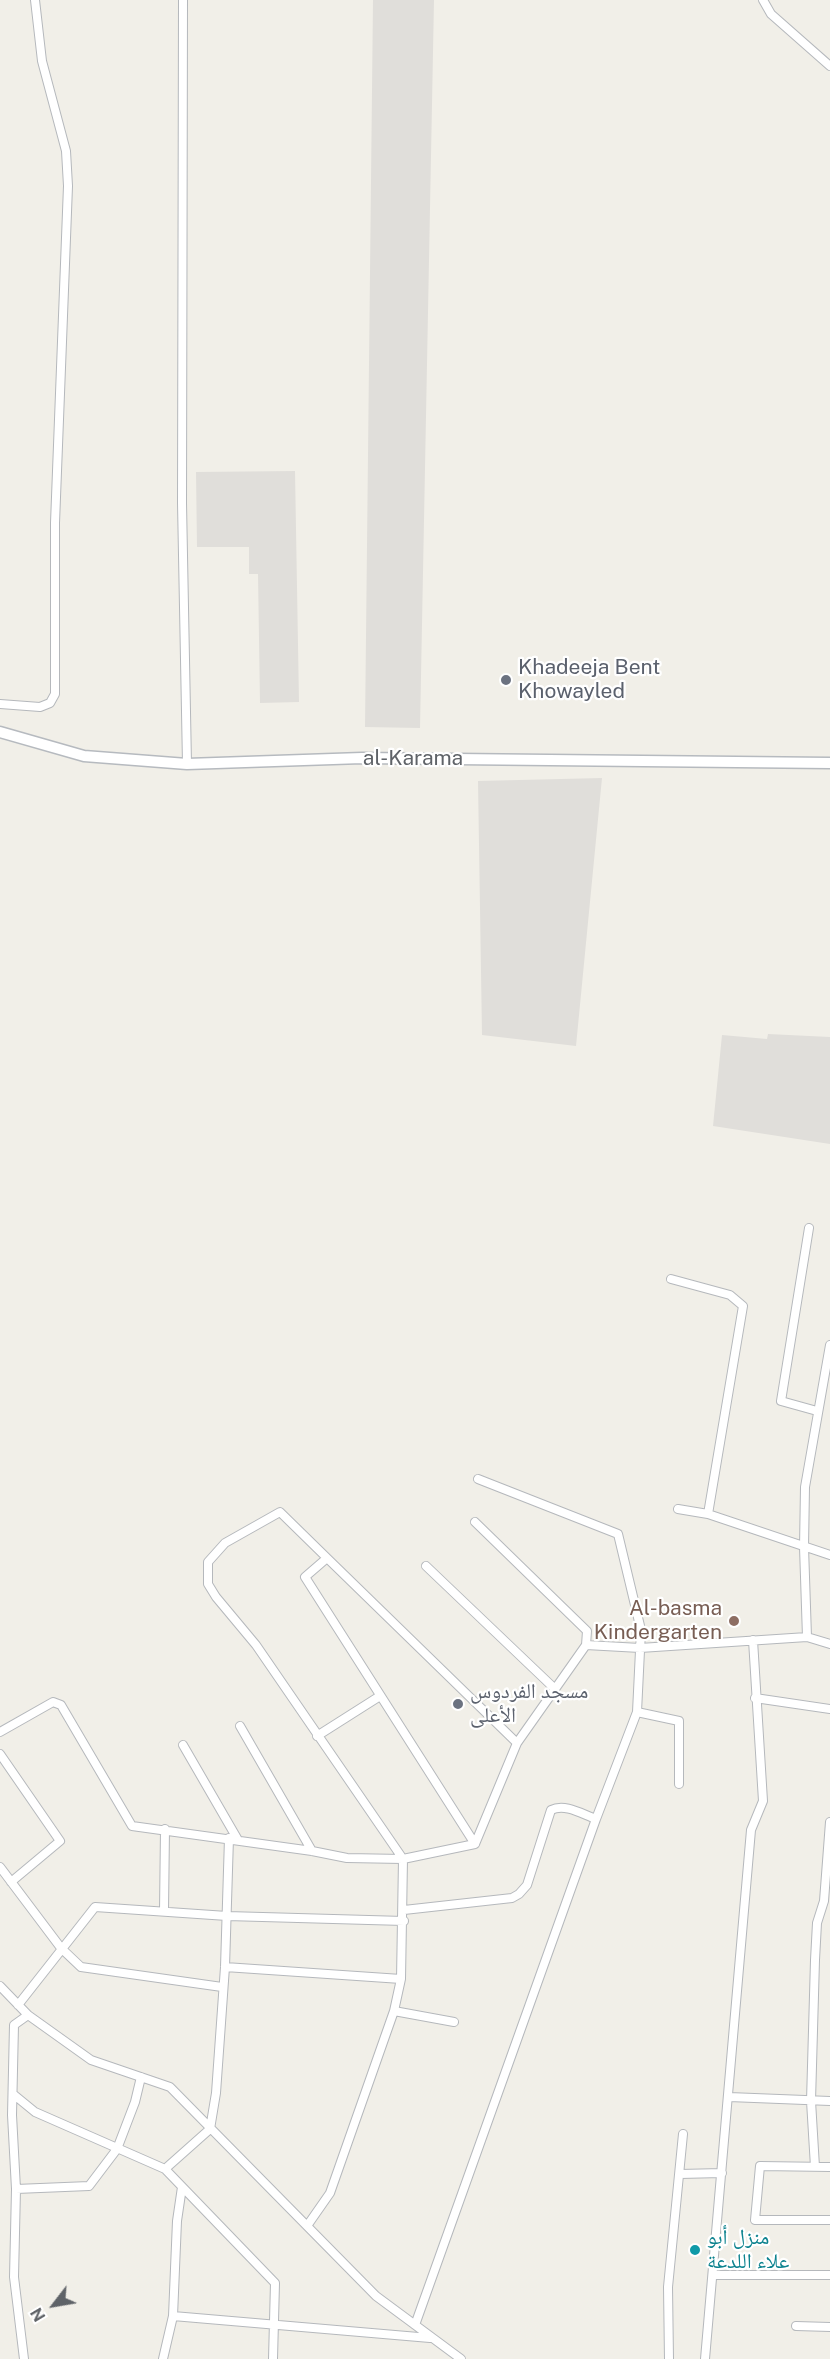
<!DOCTYPE html>
<html>
<head>
<meta charset="utf-8">
<style>
  body { margin:0 }
  #map { position:relative; width:830px; height:2359px; overflow:hidden; background:#f1efe8; font-family:"Public Sans",sans-serif }
  canvas { display:block }
  .north { position:absolute; left:24px; top:2275px; width:60px; height:60px; -webkit-text-stroke:4px #fff; paint-order:stroke; rotate:239deg; font-size:16px; font-weight:700; line-height:24px; text-align:center; color:#5f6368 }
  .north::after { content:''; display:block; margin:auto; width:21px; height:27px; background:#5f6368; clip-path:polygon(50% 0,100% 100%,50% 72%,0 100%) }
</style>
</head>
<body>
<div id="map">
<canvas width="830" height="2359"></canvas>
<div class="north">N</div>
</div>
<script>
const g = document.querySelector('canvas').getContext('2d');
g.lineJoin = 'round';
function fillPath(path, color) { g.fillStyle = color; g.fill(path, 'evenodd'); }
function strokePath(path, color, width, dash) { g.strokeStyle = color; g.lineWidth = width; g.lineCap = dash ? 'butt' : 'round'; g.setLineDash(dash || []); g.stroke(path); }
function write(font, color, halo, rows, align = 'center') {
  g.font = font + ' "Public Sans","Noto Naskh Arabic",sans-serif'; g.lineWidth = 4.5; g.setLineDash([]); g.textBaseline = 'middle'; g.strokeStyle = halo; g.fillStyle = color; for (const [text, x, y, turn = 0] of rows) {
    g.save(); g.translate(x, y); g.rotate((+turn || 0) * Math.PI / 180); g.textAlign = isNaN(turn) ? turn : align; if (halo) g.strokeText(text, 0, 0); g.fillText(text, 0, 0); g.restore();
  }
}
fillPath(new Path2D(`
  M 373,0 L 434,0 L 420,728 L 365,727 Z
  M 295,471 L 299,702 L 260,703 L 258,574 L 249,574 L 249,547 L 197,547 L 196,472 Z
  M 602,778 L 576,1046 L 482,1035 L 478,781 Z
  M 768,1034 L 830,1037 L 830,1144 L 713,1126 L 722,1035 L 767,1039 Z`), '#e0deda');
const street = new Path2D(`
  M 183,0 L 182,503 L 187,764
  M 763,0 L 771,14 L 830,66
  M 0,704 L 40,707 L 50,703 L 55,694 L 55,523 L 68,186 L 66,151 L 42,61 L 35,0
  M 809,1228 L 781,1401 L 817,1411
  M 671,1279 L 730,1295 L 743,1306 L 708,1514
  M 678,1509 L 708,1514 L 830,1555
  M 426,1566 L 555,1689
  M 807,1637 L 804,1547 L 805,1487 L 830,1345
  M 586,1645 L 640,1648 L 807,1637 L 830,1644
  M 755,1698 L 830,1709
  M 637,1712 L 679,1721 L 679,1784
  M 240,1726 L 312,1851
  M 0,1732 L 53,1702 L 61,1705 L 132,1826 L 312,1851 L 347,1858 L 403,1859 L 475,1844 L 517,1743 L 586,1645 L 587,1631 L 475,1522
  M 317,1736 L 380,1696
  M 183,1745 L 238,1840
  M 0,1754 L 60,1841 L 11,1882
  M 229,1838 L 225,1967 L 216,2093 L 210,2129 L 165,2169 L 275,2283 L 273,2359
  M 475,1844 L 305,1577 L 327,1558 L 517,1743
  M 0,1867 L 61,1948 L 81,1967 L 222,1987
  M 404,1910 L 512,1898 L 519,1894 L 527,1885 L 551,1810 C 565,1803 582,1814 596,1819
  M 164,1911 L 165,1829
  M 225,1967 L 401,1979
  M 0,1986 L 28,2015 L 91,2060 L 170,2087 L 376,2296 L 461,2359
  M 18,2005 L 95,1907 L 227,1916 L 404,1921
  M 394,2011 L 454,2022
  M 13,2094 L 35,2112 L 165,2169
  M 729,2097 L 830,2101
  M 815,2167 L 811,2101 L 815,1960 L 817,1923 L 824,1901 L 830,1822
  M 830,2167 L 760,2166 L 755,2220 L 830,2220
  M 680,2174 L 722,2173
  M 16,2189 L 89,2186 L 117,2149 L 135,2102 L 141,2077
  M 307,2226 L 330,2193 L 394,2011 L 401,1979 L 403,1859 L 256,1645 L 216,1597 L 208,1584 L 208,1562 L 225,1543 L 280,1512 L 327,1558
  M 714,2275 L 830,2275
  M 173,2316 L 430,2338
  M 415,2325 L 596,1819 L 637,1712 L 641,1630 L 618,1534 L 478,1479
  M 796,2326 L 830,2327
  M 24,2359 L 14,2277 L 16,2189 L 12,2115 L 14,2025 L 28,2015
  M 163,2359 L 173,2316 L 177,2221 L 182,2187
  M 669,2359 L 668,2287 L 683,2134
  M 705,2359 L 751,1830 L 763,1801 L 753,1640`);
const secondary = new Path2D(`
  M 0,732 L 84,756 L 187,764 L 362,758 L 830,763`);
strokePath(street, '#b5b8bc', 10);
strokePath(secondary, '#b6babf', 13);
strokePath(street, '#fff', 8);
strokePath(secondary, '#fff', 10);
for (const [x, y, r, color] of [
  [506,680,6,"#6b7280"],
  [734,1621,6,"#8d6e63"],
  [458,1704,6,"#6b7280"],
  [695,2250,6,"#0f9aa8"]
]) { const dot = new Path2D(); dot.arc(x, y, r, 0, 2 * Math.PI); g.fillStyle = color; g.fill(dot); strokePath(dot, '#fff', 2); }
write('21px', '#5b616d', '#fff', [
  ["Khadeeja Bent",518,668],
  ["Khowayled",518,692],
  ["مسجد الفردوس",470,1692],
  ["الأعلى",470,1716]
], 'left');
write('21px', '#5f6368', '#fff', [
  ["al-Karama",413,759]
]);
write('21px', '#785e54', '#fff', [
  ["Al-basma",722,1609],
  ["Kindergarten",722,1633]
], 'right');
write('21px', '#0d838f', '#fff', [
  ["منزل أبو",707,2238],
  ["علاء اللدعة",707,2262]
], 'left');
</script>
</body>
</html>
